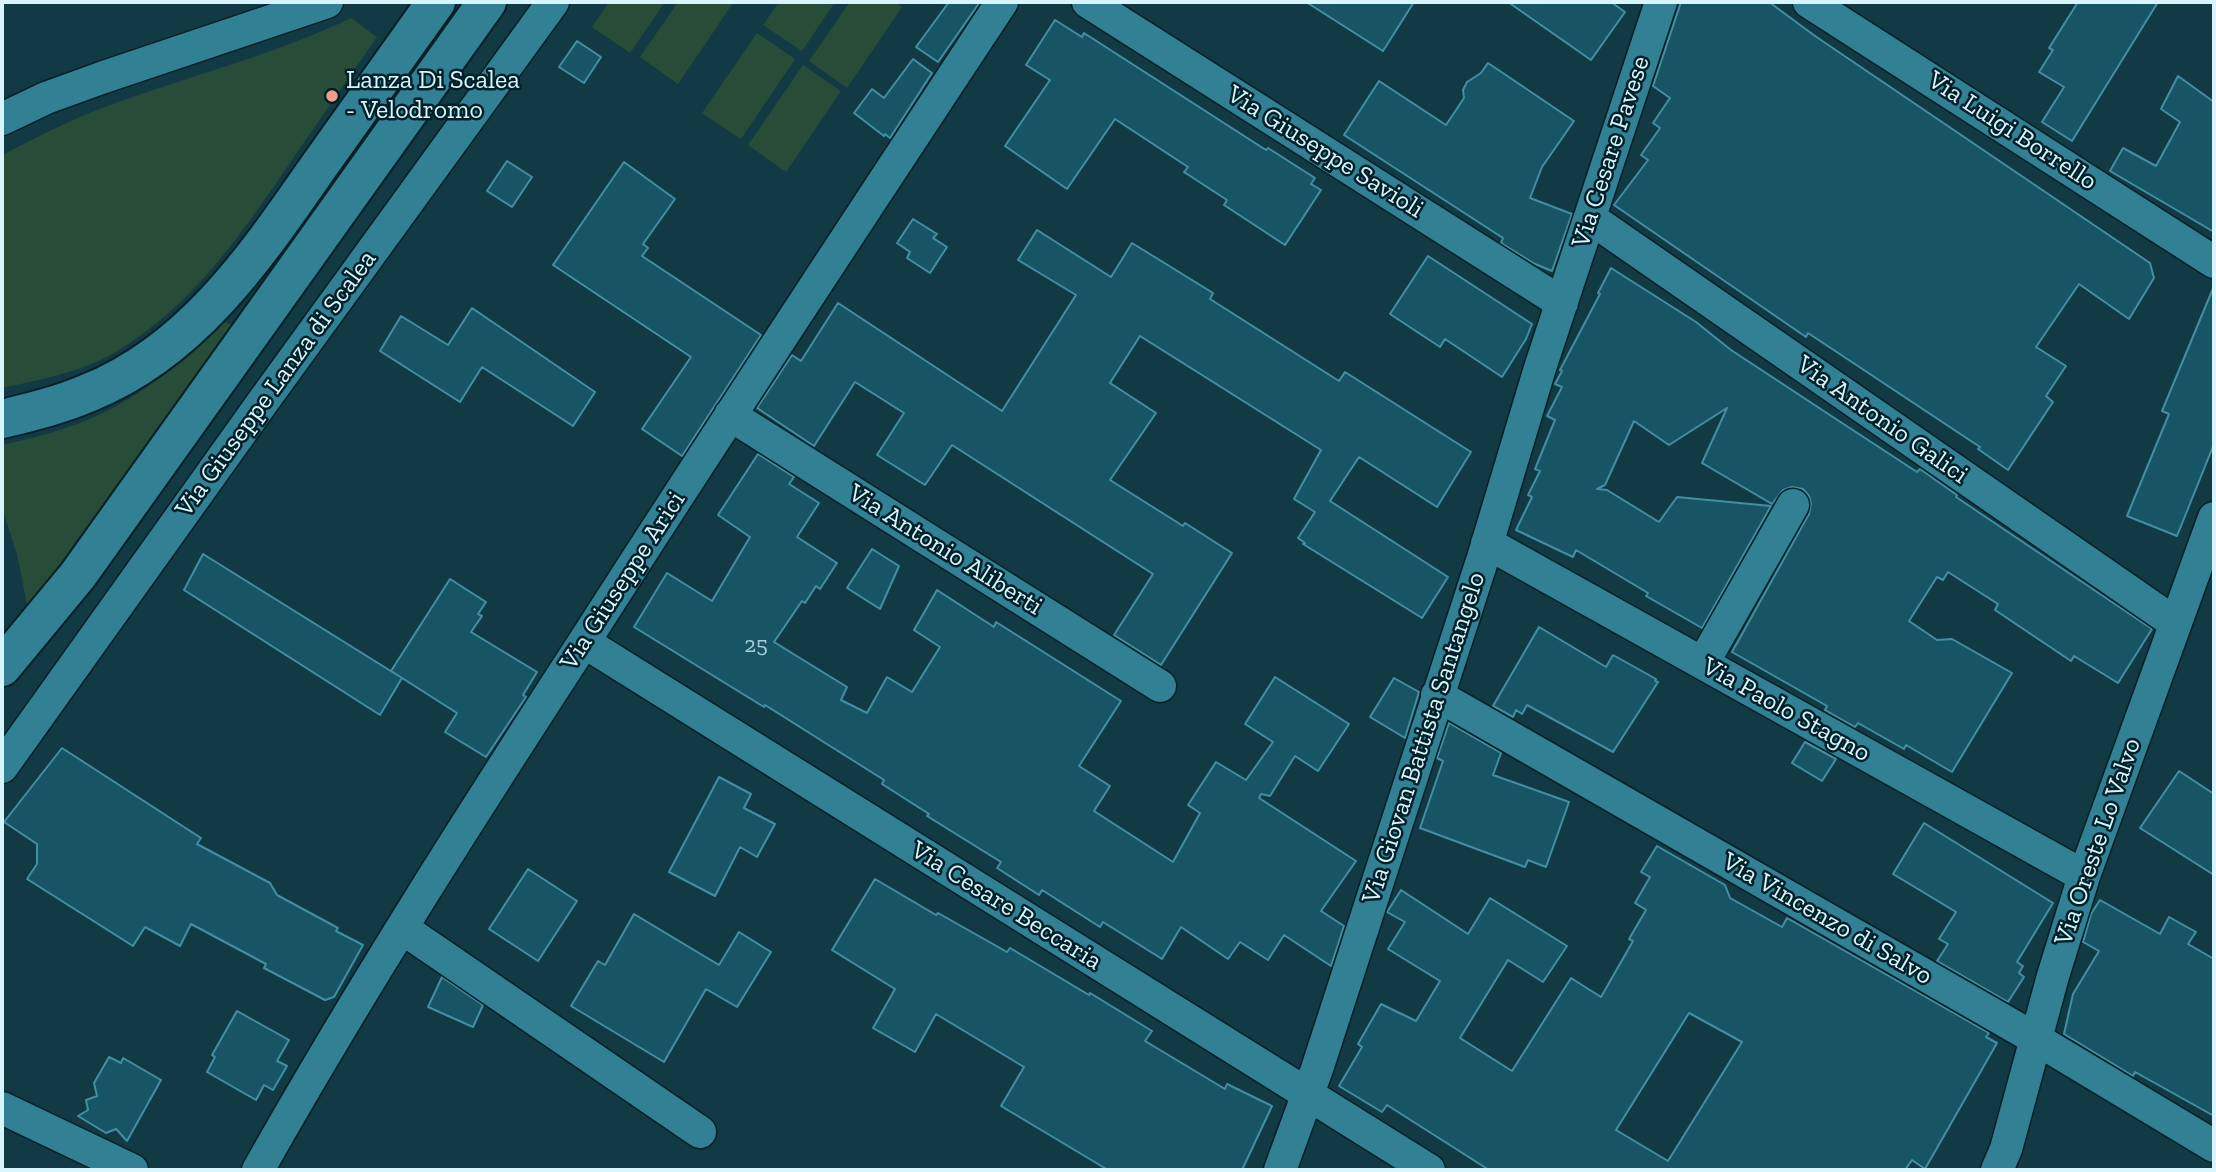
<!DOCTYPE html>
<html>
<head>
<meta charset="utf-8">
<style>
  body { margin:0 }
  #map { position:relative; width:2216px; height:1172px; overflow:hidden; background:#113a45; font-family:"Zilla Slab",serif }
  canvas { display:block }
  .frame { position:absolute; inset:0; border:4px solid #d8f5fe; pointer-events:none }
</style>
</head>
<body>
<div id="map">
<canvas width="2216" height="1172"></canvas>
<div class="frame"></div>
</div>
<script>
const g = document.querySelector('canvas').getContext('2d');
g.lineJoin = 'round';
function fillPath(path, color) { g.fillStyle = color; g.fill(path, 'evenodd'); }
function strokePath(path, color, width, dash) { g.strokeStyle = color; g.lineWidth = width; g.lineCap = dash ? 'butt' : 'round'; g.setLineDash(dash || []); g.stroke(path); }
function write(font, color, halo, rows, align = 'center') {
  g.font = font + ' "Zilla Slab",serif'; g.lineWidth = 5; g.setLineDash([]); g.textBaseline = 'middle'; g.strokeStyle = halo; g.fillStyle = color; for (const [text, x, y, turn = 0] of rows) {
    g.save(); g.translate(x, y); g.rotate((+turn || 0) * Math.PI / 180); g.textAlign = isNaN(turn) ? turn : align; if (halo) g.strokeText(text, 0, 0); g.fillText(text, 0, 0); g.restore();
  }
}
fillPath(new Path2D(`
  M 609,2 L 665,2 L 630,53 L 592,27 Z
  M 678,2 L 733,3 L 678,84 L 640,57 Z
  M 779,2 L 835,2 L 802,51 L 763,25 Z
  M 850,2 L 895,2 L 902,7 L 847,88 L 809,61 Z
  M 351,18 L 377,37 C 346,82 314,127 283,173 C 236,241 194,302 122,348 C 87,371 43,379 2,388 L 2,155 C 41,135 82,114 124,100 C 200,73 278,53 351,18 Z
  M 757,33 L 795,59 L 741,139 L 702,113 Z
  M 803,65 L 841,91 L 786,172 L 748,145 Z
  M 225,322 L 235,327 L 32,603 L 27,605 L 17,554 L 2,508 L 2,445 C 28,439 54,433 80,423 C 136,401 182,363 225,322 Z`), '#274d38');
const building = new Path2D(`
  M 949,2 L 980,2 L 938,62 L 916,47 Z
  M 1306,2 L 1414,2 L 1383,51 Z
  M 1508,2 L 1611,2 L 1625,12 L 1591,60 Z
  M 1681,2 L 1769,2 L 1815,36 L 2150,263 L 2154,278 L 2129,319 L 2079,284 L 2036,347 L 2066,366 L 2046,396 L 2053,402 L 2008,470 L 1978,449 L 1980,447 L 1808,333 L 1806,337 L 1614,205 L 1648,160 L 1641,155 L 1660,128 L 1653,123 L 1670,98 L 1653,86 Z
  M 2078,2 L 2158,2 L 2072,141 L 2042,122 L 2064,87 L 2039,72 L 2053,50 L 2049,48 Z
  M 1055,20 L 1082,37 L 1084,33 L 1266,150 L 1268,148 L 1315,178 L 1311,184 L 1321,190 L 1285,245 L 1224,205 L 1227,200 L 1184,172 L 1188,167 L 1115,119 L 1067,189 L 1005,146 L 1050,80 L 1026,65 Z
  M 577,41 L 601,57 L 584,83 L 559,67 Z
  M 913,59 L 932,73 L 890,138 L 885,134 L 884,136 L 854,113 L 872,89 L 884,98 Z
  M 1488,63 L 1574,121 L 1542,167 L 1530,198 L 1572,214 L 1552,271 L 1535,264 L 1501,243 L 1503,238 L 1344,135 L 1379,81 L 1446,125 L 1464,98 L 1463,90 L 1467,82 L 1481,73 Z
  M 2178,76 L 2214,102 L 2214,232 L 2110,171 L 2123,148 L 2156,166 L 2180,122 L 2161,109 Z
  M 507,161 L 532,177 L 512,207 L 487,191 Z
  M 624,162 L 675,199 L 643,244 L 648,248 L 642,256 L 761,335 L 682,456 L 642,429 L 691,357 L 553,265 Z
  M 913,219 L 937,234 L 933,238 L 947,247 L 930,273 L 907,258 L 910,252 L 897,243 Z
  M 1037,230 L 1111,277 L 1132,243 L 1213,293 L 1210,299 L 1339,381 L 1345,372 L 1471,452 L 1437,507 L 1359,457 L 1330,501 L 1448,577 L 1422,618 L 1303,544 L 1305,543 L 1298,538 L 1315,512 L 1294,499 L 1321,450 L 1140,336 L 1110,383 L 1156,413 L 1110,480 L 1183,526 L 1185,523 L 1232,553 L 1161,665 L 1114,635 L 1153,574 L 952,445 L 925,485 L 877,455 L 904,413 L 855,382 L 814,446 L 757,408 L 792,355 L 801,361 L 838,303 L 1002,411 L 1076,295 L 1018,260 Z
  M 1428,256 L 1532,324 L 1526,339 L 1502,377 L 1445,339 L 1440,347 L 1390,314 Z
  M 1611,268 L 1696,322 L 1731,350 L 1839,421 L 1917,472 L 1920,469 L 1957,495 L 1956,497 L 2152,629 L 2118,683 L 2074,656 L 2071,661 L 1995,610 L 1998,604 L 1948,572 L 1943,580 L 1937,577 L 1909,621 L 1937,640 L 1952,639 L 2012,673 L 1952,772 L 1906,745 L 1904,749 L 1858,723 L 1855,727 L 1825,710 L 1827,706 L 1732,652 L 1809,514 L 1811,504 L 1809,496 L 1803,489 L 1792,487 L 1783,490 L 1772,504 L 1702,463 L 1727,408 L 1669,445 L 1634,421 L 1605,485 L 1597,489 L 1607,490 L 1659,522 L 1677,497 L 1771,506 L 1702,628 L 1646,596 L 1648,593 L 1576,550 L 1573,557 L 1516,530 L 1532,497 L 1528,495 L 1540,471 L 1535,469 L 1555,420 L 1547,416 L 1562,387 L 1555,384 L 1562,371 L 1560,370 L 1600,294 L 1598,293 Z
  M 2214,286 L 2214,444 L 2177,536 L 2127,516 L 2169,414 L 2162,411 Z
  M 472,308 L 595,392 L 573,426 L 482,367 L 460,402 L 380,351 L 401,316 L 448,345 Z
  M 758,454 L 794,477 L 789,484 L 819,503 L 797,537 L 837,563 L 820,589 L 816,586 L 805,603 L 802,601 L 774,642 L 847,687 L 841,700 L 867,713 L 887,677 L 912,692 L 940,647 L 914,630 L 937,590 L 994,627 L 996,622 L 1121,701 L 1079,766 L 1110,786 L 1094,811 L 1173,862 L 1200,813 L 1188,805 L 1216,762 L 1246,780 L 1273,742 L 1245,724 L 1275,677 L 1349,724 L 1318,771 L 1295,756 L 1270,796 L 1261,794 L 1259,798 L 1356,861 L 1321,911 L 1344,926 L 1331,966 L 1284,935 L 1268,960 L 1240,942 L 1228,959 L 1181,927 L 1162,959 L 1103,922 L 1100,927 L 1042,890 L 1039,895 L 997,868 L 1001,862 L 927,816 L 929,814 L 882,784 L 884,780 L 765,705 L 764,707 L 634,627 L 667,573 L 712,601 L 750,537 L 718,515 Z
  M 872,549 L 899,566 L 880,609 L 847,588 Z
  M 203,554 L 402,678 L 380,715 L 184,590 Z
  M 450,579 L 486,602 L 478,614 L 482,616 L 471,632 L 537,672 L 523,695 L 526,697 L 486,757 L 445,732 L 457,713 L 391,671 Z
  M 1539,627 L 1606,667 L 1613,655 L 1656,679 L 1655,681 L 1658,682 L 1613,752 L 1527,705 L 1522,714 L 1516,710 L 1513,717 L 1493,706 Z
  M 1394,678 L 1419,692 L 1405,738 L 1370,717 Z
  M 1449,723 L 1501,753 L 1493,775 L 1569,802 L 1546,867 L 1528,860 L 1525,867 L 1420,828 L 1443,761 L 1437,758 Z
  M 1805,742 L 1836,759 L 1822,781 L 1792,763 Z
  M 62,748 L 201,838 L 197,844 L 270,883 L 277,895 L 338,928 L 336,931 L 363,945 L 334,997 L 325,1000 L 264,968 L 266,964 L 191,924 L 180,946 L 145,927 L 133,946 L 27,879 L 37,864 L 37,844 L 4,822 Z
  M 2179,771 L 2214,794 L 2214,875 L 2140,828 Z
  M 719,777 L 751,794 L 744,808 L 775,824 L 757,857 L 740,847 L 715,896 L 669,872 Z
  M 1924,823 L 2053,903 L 2017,962 L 2023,966 L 2019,973 L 2024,977 L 2008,1002 L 1937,961 L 1948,944 L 1939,939 L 1956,912 L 1893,874 Z
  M 1657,846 L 1725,885 L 1730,898 L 1782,927 L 1787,918 L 1989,1033 L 1986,1037 L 1997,1043 L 1925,1169 L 1912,1160 L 1905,1170 L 1489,1170 L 1387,1105 L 1382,1112 L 1339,1086 L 1362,1047 L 1358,1044 L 1381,1004 L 1416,1021 L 1440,981 L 1388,949 L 1405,922 L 1387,912 L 1401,890 L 1468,934 L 1490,898 L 1567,946 L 1543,982 L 1508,960 L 1460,1038 L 1512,1071 L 1571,978 L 1601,997 L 1633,941 L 1629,939 L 1646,910 L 1635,903 L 1650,877 L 1641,872 ZM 1689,1013 L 1742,1042 L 1668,1161 L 1616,1130 Z
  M 528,869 L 577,901 L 538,961 L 489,929 Z
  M 875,879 L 936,915 L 938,913 L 1007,952 L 1010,948 L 1089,995 L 1090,993 L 1152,1031 L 1145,1041 L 1225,1089 L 1227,1084 L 1272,1106 L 1242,1170 L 1108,1170 L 1001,1106 L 1024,1067 L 936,1014 L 915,1052 L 873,1028 L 895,989 L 832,950 Z
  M 2100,900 L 2160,934 L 2169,917 L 2196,932 L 2188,944 L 2214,959 L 2214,1116 L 2135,1072 L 2133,1076 L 2064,1034 L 2073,994 L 2099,951 L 2083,942 L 2091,914 Z
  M 634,914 L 719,965 L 739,932 L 771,952 L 737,1007 L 706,989 L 664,1062 L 571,1006 L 598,961 L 605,965 Z
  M 442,977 L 483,1005 L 473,1027 L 428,1007 Z
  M 237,1011 L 289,1040 L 277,1061 L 287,1066 L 273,1090 L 264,1085 L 256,1100 L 207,1072 L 215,1057 L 212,1055 Z
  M 109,1057 L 121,1063 L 123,1058 L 161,1080 L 127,1141 L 116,1129 L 106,1133 L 78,1116 L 88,1110 L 86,1100 L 97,1096 L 94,1083 Z`);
fillPath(building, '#175564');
strokePath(building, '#428fa4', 2);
const street = new Path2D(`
  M 1088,2 L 1562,303
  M 1809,2 L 2214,262
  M 2,119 L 46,98 L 104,77 L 327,2
  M 1590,218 L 2175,623
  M 730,415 L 1160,686
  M 1487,543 L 2084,876
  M 584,642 L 1429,1170
  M 1703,663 L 1793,505
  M 1437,695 L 2036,1039 L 2214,1146
  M 2,767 L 262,403 L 553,2
  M 402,928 L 700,1132
  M 2,1108 L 132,1170
  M 258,1170 C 362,986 476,808 591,631 C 726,420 864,211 1002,2
  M 1280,1170 L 1317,1069 L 1482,561 L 1540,368 L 1661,2
  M 1997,1170 L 2006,1149 L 2053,976 L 2084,876 L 2214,518`);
const secondary = new Path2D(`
  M 2,419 C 31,412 60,405 88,393 C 193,351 257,255 319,166 C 358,111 397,56 436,2
  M 2,667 L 78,575 L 487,2`);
strokePath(street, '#072026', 35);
strokePath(secondary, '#072026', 42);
strokePath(street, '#318094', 32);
strokePath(secondary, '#318094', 38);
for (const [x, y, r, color] of [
  [332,96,7,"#f39f85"]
]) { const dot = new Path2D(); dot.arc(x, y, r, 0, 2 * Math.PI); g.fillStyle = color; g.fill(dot); strokePath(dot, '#002029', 2.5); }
write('23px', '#a8cdd8', null, [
  ["25",756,645]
]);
write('26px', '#d8f5fe', '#002029', [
  ["Lanza Di Scalea",346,81],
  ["- Velodromo",346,111]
], 'left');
write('26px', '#d8f5fe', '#002029', [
  ["Via Luigi Borrello",2012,131,33],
  ["Via Giuseppe Savioli",1325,152,32],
  ["Via Cesare Pavese",1611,152,-72],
  ["Via Giuseppe Lanza di Scalea",276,384,-54],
  ["Via Antonio Galici",1882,420,35],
  ["Via Antonio Aliberti",945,550,32],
  ["Via Giuseppe Arici",623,581,-57],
  ["Via Paolo Stagno",1786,710,29],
  ["Via Giovan Battista Santangelo",1424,738,-72],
  ["Via Oreste Lo Valvo",2098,842,-71],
  ["Via Cesare Beccaria",1006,906,32],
  ["Via Vincenzo di Salvo",1827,919,30]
]);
</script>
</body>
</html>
